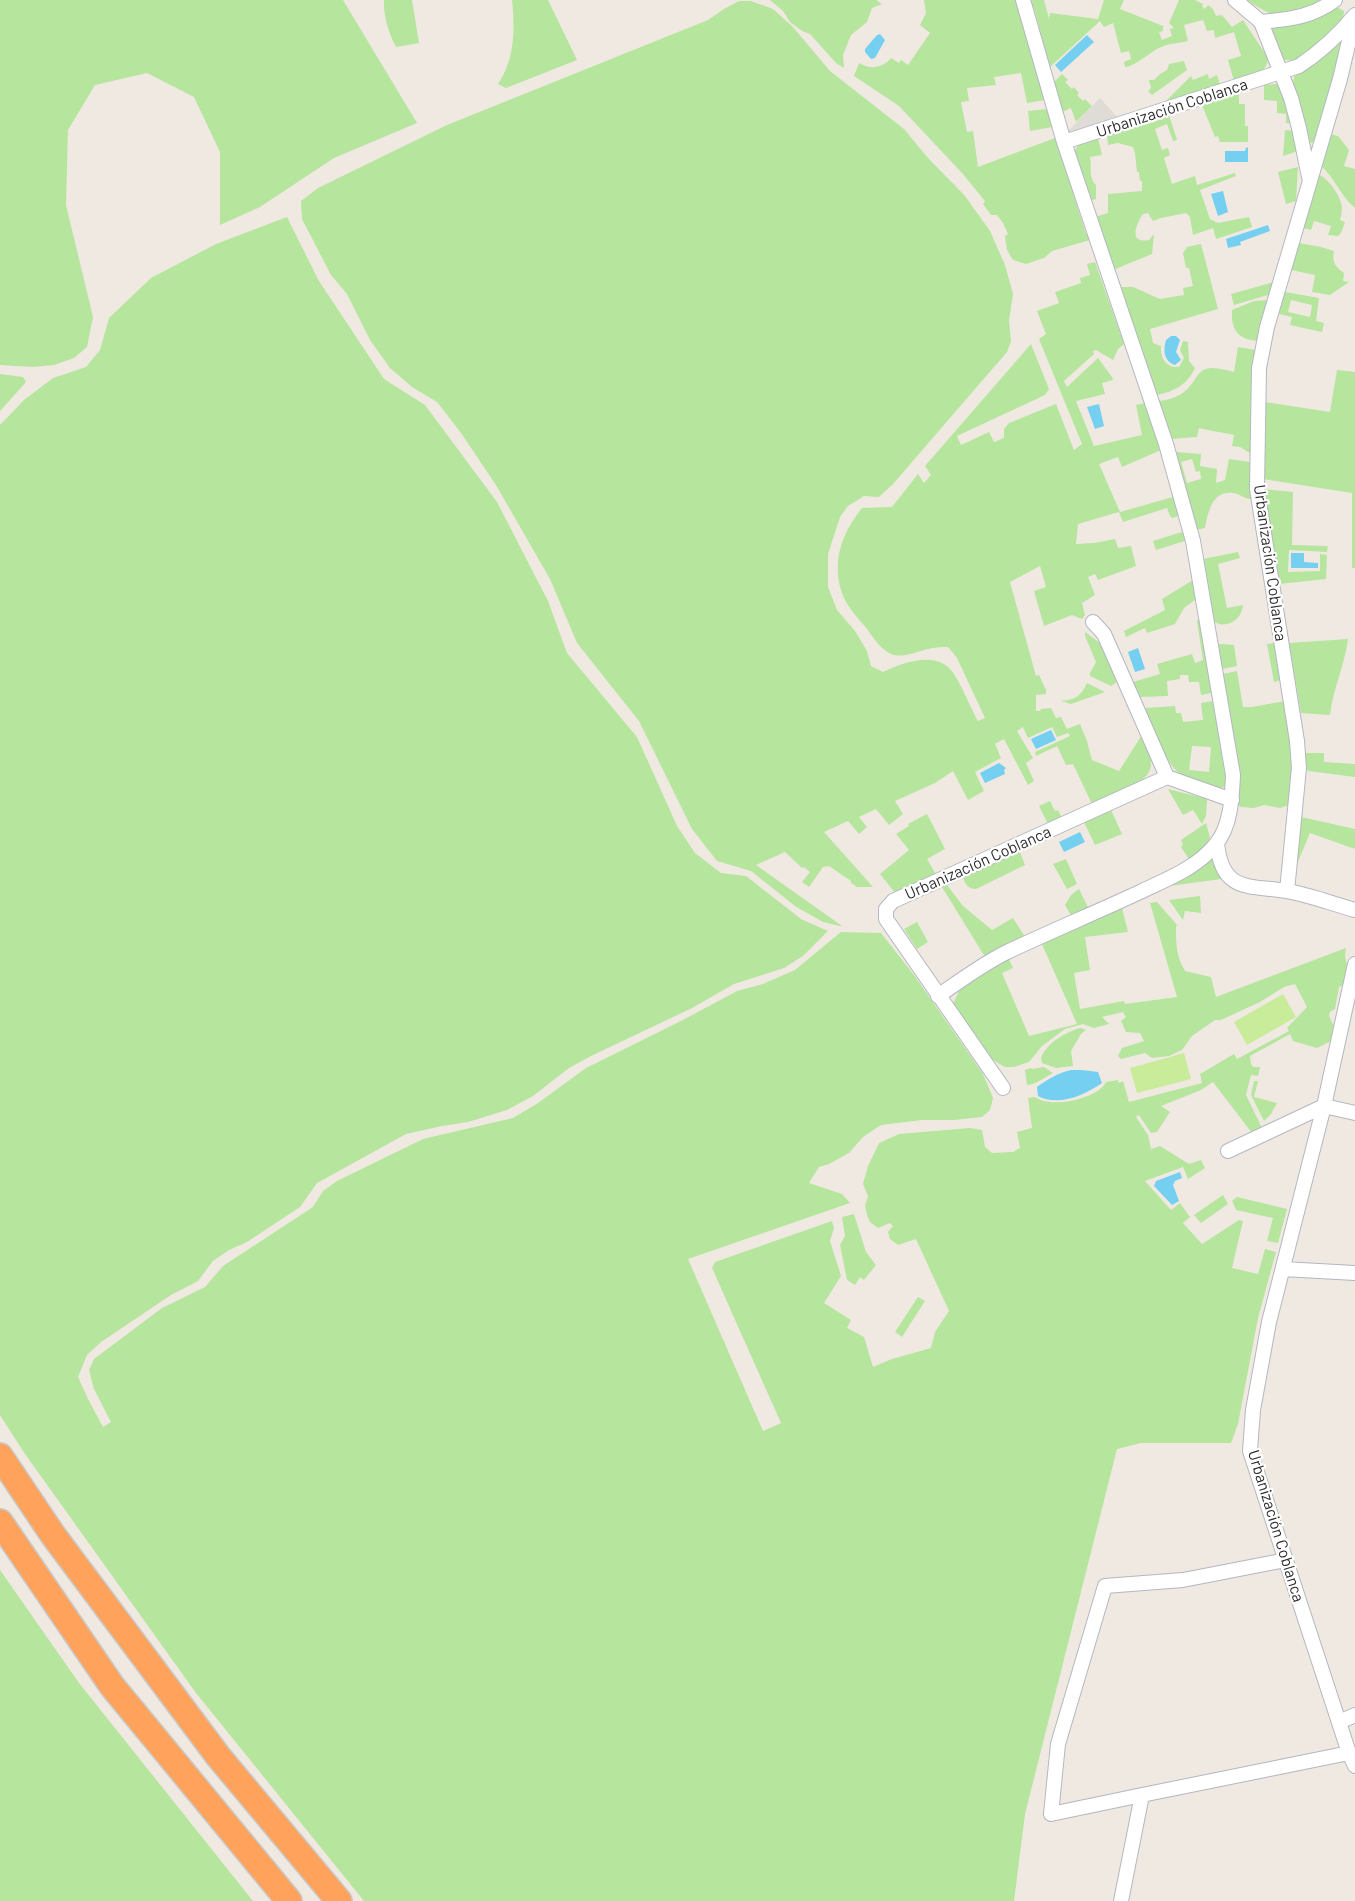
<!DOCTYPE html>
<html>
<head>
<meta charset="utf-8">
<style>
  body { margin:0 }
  canvas { display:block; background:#efe9e1 }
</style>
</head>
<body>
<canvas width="1355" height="1901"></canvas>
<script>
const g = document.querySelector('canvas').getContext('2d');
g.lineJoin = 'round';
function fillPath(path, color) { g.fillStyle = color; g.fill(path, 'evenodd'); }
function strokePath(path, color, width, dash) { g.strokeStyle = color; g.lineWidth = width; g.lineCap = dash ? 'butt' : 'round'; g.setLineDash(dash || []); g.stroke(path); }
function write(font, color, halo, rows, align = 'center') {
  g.font = font + ' Barlow,sans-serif'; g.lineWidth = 4.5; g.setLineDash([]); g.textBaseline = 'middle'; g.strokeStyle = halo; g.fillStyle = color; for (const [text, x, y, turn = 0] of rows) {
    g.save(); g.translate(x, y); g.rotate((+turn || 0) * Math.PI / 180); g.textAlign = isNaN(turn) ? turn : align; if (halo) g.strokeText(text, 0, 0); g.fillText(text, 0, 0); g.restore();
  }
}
fillPath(new Path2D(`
  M 0,0 L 343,0 L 417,123 L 334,158 L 260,207 L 220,225 L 220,152 L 194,97 L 147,73 L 95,85 L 68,130 L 66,205 L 93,317 L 87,347 L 74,358 L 54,365 L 33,367 L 0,365 Z
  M 384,0 L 412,0 L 419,43 L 396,47 C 389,34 383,15 384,0 Z
  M 512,0 L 548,0 L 577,60 L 506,88 L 498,84 C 515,59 515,29 512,0 Z
  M 770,0 L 876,0 L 882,4 L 872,8 L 867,22 L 851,35 L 843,55 L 844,68 L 836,63 L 810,34 L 802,31 L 790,22 L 783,11 Z
  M 924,0 L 1044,0 L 1049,19 L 1050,13 L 1098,19 L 1104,0 L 1124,0 L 1120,9 L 1163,26 L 1163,31 L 1159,32 L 1162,40 L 1172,36 L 1170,29 L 1174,28 L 1169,23 L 1179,0 L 1195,0 L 1203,4 L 1202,6 L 1205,9 L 1208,5 L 1213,9 L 1216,16 L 1222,15 L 1232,27 L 1243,20 L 1268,58 C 1268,75 1247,77 1234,81 L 1228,60 L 1241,56 L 1234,32 L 1215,38 L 1214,30 L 1207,31 L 1203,20 L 1184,25 L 1188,41 C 1180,43 1171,43 1164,46 C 1151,50 1137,66 1125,67 L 1124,62 L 1131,59 L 1129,51 L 1121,53 L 1113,23 L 1104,27 L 1100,21 L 1050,67 L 1034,8 L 1032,15 L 1045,100 L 1027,103 L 1021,73 L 994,77 L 996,85 L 967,88 L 969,101 L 961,102 L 967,132 L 973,131 L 978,167 L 1055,138 L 1063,163 L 1069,166 L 1073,179 L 1071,187 L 1086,234 L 1091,237 L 1090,240 L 1052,251 L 1044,258 L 1026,264 L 1013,260 L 1007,250 L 1005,236 L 1008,234 L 1003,223 L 997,215 L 991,215 L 983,204 L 985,201 L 962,173 L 899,106 L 854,76 L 859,63 C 870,70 883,68 891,58 L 899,63 L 901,60 L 908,65 L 930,33 L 920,25 L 926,13 Z
  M 1247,0 L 1325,0 C 1313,7 1285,19 1271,14 C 1263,10 1254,5 1247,0 Z
  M 739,1 L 751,1 L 773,9 L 793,27 L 830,71 L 904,129 L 928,158 L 965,196 L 990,231 L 1005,265 L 1013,294 L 1009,321 L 1011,341 L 1007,352 L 893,484 L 879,497 L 864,496 L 848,506 L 840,517 L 828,554 L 828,587 L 837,610 L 855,631 L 867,651 L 871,666 L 883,672 C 901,663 934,651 950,669 C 959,678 971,709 978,721 L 985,718 L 957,658 L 948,647 C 943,647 937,647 933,648 C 920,650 904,659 891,654 C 881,650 873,637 867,629 C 859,619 849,609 844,598 C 830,565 841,534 862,508 L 892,507 L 918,474 L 924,483 L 931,475 L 925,466 L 1031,344 L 1049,389 L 1045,395 L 957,436 L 961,445 L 989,432 L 994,442 L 1004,438 L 1004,429 L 1009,423 L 1056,404 L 1074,450 L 1082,444 L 1039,339 L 1046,334 L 1037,311 L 1059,303 L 1055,292 L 1081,283 L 1080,278 L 1090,275 L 1087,264 L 1095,262 L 1124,344 L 1118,349 L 1113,360 L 1096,350 L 1093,351 L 1094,354 L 1064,381 L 1067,387 L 1098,358 L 1112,377 L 1113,380 L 1102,383 L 1105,394 L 1076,401 L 1094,446 L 1142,435 L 1136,405 L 1145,403 L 1161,450 L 1122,467 L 1118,457 L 1099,464 L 1120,512 L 1173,497 L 1178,516 L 1172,518 L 1170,516 L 1167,508 L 1123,522 L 1119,512 L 1078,524 L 1076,544 L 1094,543 L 1115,539 L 1118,548 L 1131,546 L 1136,566 L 1098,580 L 1095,574 L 1088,577 L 1095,595 L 1082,603 L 1085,615 L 1082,619 L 1072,615 L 1044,626 L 1034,591 L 1046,587 L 1040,566 L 1010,582 L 1036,676 L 1039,675 L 1046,690 L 1046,694 L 1036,695 L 1036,711 L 1040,711 L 1041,709 L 1051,708 L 1056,718 L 1061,717 L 1067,729 L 1080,724 L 1087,741 L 1092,760 L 1119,771 L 1142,735 C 1149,753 1159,767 1141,781 L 1092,804 L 1073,764 L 1066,765 L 1057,746 L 1036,756 L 1035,752 L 1070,736 L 1068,733 L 1057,737 L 1052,727 L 1028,738 L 1023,727 L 1017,731 L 1033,758 L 1026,763 L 1034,781 L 1028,785 L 1004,739 L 995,744 L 1001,758 L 975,772 L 984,791 L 968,800 L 953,771 L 935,783 L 895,801 L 903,814 L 889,825 L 876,809 L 859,817 L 867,827 L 859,834 L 848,821 L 824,832 L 873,887 L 857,887 L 851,883 L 851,881 L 829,866 L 823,867 L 809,887 L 802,882 L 810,872 L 804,867 L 802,868 L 785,852 L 756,865 L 842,926 L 840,926 L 823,922 L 795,906 L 751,871 L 717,861 L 692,829 L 639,721 L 577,643 L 550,579 L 496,485 L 461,433 L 437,402 L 412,387 L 390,368 L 370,340 L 347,294 L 331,275 L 302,219 L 301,201 L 318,188 L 447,125 L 708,20 L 724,9 Z
  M 1335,6 L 1344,11 C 1344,20 1339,23 1332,29 L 1331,33 L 1343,47 L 1315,140 L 1312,143 L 1309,142 L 1293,83 L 1294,77 L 1300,71 L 1302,58 L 1291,61 L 1282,59 L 1270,31 L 1273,27 L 1303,23 L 1316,19 L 1320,13 Z
  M 1184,61 L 1187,70 L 1152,95 L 1148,91 L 1151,88 L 1149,80 L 1154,80 L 1160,74 L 1167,70 L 1169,64 Z
  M 1062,74 L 1068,80 L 1065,82 L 1072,89 L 1074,87 L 1079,93 L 1077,95 L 1083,101 L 1085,99 L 1092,106 L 1076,122 L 1071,108 L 1062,112 L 1054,82 Z
  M 1208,74 L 1209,79 L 1217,75 L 1220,85 L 1164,103 L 1191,76 L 1193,80 Z
  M 1276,84 L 1279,85 L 1293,123 L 1286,123 L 1286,114 L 1277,113 L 1277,101 L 1264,100 L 1264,85 Z
  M 1239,93 L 1239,104 L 1245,104 L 1245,126 L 1248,126 L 1248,142 L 1220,142 L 1218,136 L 1215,137 L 1202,105 Z
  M 1047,109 L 1052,127 L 1030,131 L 1028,111 Z
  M 1169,115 L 1177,140 L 1173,141 L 1167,124 L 1155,129 L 1162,150 L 1168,148 L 1170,155 L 1164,158 L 1172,184 L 1195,176 L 1197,185 L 1235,173 L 1236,176 L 1200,190 L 1210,219 L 1218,223 L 1249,217 L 1252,227 L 1216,239 L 1213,228 L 1193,235 L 1190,217 L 1186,213 L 1161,218 L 1153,221 L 1148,213 L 1143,214 C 1136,224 1128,244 1149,240 L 1154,234 L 1152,254 L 1113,270 L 1095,217 L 1108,213 L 1108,194 L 1142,191 L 1142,181 L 1140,181 L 1139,172 L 1137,172 L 1135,153 L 1133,147 L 1118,143 L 1108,145 L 1107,135 Z
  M 1285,130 L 1295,131 L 1298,151 L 1283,156 Z
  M 1330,134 L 1338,136 L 1349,150 L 1344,166 L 1355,169 L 1355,208 C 1342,198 1335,178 1321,166 Z
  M 1098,138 L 1102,155 L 1090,157 C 1092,167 1088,178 1096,185 L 1096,199 L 1089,201 L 1073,154 L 1078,145 Z
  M 1298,167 L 1296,201 L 1286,204 L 1278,172 Z
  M 1318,174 C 1329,179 1341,196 1342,208 C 1342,212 1341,216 1340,220 L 1345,222 L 1341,233 L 1338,236 L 1328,235 L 1331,226 L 1314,221 L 1311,230 L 1303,228 Z
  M 287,217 L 319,281 L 384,379 L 425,405 L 497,502 L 548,601 L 567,653 L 637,737 L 677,826 L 695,853 L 721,873 L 746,876 L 801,919 L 828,931 L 803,956 L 784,968 L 734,984 L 692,1008 L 591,1056 L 569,1068 L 533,1096 L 507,1110 L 468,1122 L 442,1126 L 406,1134 L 317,1183 L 300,1207 L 247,1242 L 229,1250 L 213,1261 L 198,1281 L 171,1295 L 101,1342 L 87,1355 L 78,1377 L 88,1399 L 103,1427 L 111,1422 L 94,1389 L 89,1370 L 94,1359 L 162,1308 L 205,1287 L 223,1266 L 313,1207 L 323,1191 L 337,1181 L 423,1139 L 513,1118 L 538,1103 L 586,1068 L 681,1021 L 737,991 L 763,984 L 795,970 L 841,932 L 881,933 L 914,975 L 983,1074 L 993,1098 L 990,1110 L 982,1117 L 954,1120 L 922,1120 L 881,1125 L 863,1137 L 849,1153 L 829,1164 L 819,1167 L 809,1183 L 842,1194 L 850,1203 L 688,1259 L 763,1431 L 781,1423 L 712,1268 L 715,1262 L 832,1221 L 834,1228 L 830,1241 L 841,1276 L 824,1303 L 851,1320 L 847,1328 L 864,1337 L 873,1367 L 892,1359 L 931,1348 L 935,1332 L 949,1311 L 916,1239 L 898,1245 L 890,1239 L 888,1232 L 893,1226 L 890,1223 L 878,1228 L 870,1222 L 867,1215 L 865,1206 L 868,1196 L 863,1184 L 868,1166 L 879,1143 L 899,1134 L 970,1128 L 982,1130 L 985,1147 L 992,1153 L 1013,1152 L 1020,1148 L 1017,1132 L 1032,1128 L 1028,1098 L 1035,1097 C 1050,1109 1098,1099 1106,1082 L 1118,1080 L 1119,1083 L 1123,1081 L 1129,1102 L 1202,1083 L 1200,1074 L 1234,1054 L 1237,1059 L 1289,1031 L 1287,1028 L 1307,1007 L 1295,984 L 1284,987 L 1260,1002 L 1221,1020 L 1215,1020 L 1192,1036 L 1182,1050 L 1169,1056 L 1152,1058 L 1145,1053 L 1121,1059 L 1118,1056 L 1122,1048 L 1144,1041 L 1140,1033 L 1126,1032 L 1121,1021 L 1126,1017 L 1123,1012 L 1102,1017 L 1109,1024 L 1094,1028 L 1083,1024 L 1065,1029 L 1042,1046 L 1029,1062 L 1014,1067 L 1005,1067 L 996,1062 L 988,1056 L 953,1004 L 960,989 L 1009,959 L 1013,968 L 1002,973 L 1029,1036 L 1077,1024 L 1042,944 L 1122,908 L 1128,932 L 1085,937 L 1090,970 L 1074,973 L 1080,1009 L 1124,1001 L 1125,1004 L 1177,997 L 1150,903 L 1157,902 L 1177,925 L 1176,927 C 1176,944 1176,956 1185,971 L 1211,977 L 1216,997 L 1346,948 L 1345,955 L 1347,966 L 1344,985 L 1339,987 L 1335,1009 L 1330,1012 L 1329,1016 L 1334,1026 L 1333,1040 L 1317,1048 L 1293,1041 L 1290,1034 L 1250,1056 L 1251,1064 L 1253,1067 L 1260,1067 L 1258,1076 L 1251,1075 L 1246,1095 L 1262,1128 L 1252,1133 L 1213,1082 L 1201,1090 L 1161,1106 L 1170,1112 L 1157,1132 L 1151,1133 L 1139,1115 L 1136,1117 L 1148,1135 L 1151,1149 L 1160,1146 L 1189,1164 L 1201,1160 L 1205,1168 L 1188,1179 L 1183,1167 L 1145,1181 L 1171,1210 L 1180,1203 L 1190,1217 L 1183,1223 L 1202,1244 L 1239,1220 L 1243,1221 L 1232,1268 L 1258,1274 L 1265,1249 L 1276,1252 L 1258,1318 L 1238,1424 L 1231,1443 L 1141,1443 L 1117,1449 L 1025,1814 L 1014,1901 L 364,1901 L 196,1693 L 25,1454 L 0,1415 L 0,425 L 24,400 L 53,378 L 86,367 L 100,350 L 109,318 L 151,278 L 216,244 Z
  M 1299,243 L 1321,247 L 1334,251 C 1332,262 1335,267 1344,273 L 1343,281 L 1349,282 L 1330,295 L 1312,292 L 1315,275 L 1291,270 Z
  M 1201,244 L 1218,309 L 1150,329 L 1153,343 L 1161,346 C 1160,358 1166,368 1179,367 L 1184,358 L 1180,350 L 1183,341 L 1188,342 L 1189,361 L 1195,368 C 1187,385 1174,392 1156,395 L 1119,287 L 1133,287 L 1160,299 L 1184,295 L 1183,288 L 1193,286 L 1189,268 L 1186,268 L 1183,253 L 1187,247 Z
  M 1274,282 L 1271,294 L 1234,305 L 1231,294 Z
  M 1285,292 L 1319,298 L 1316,321 L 1324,323 L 1322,332 L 1290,325 L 1292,317 L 1279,314 ZM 1291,300 L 1312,305 L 1310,317 L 1288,312 Z
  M 1267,300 L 1270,309 L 1260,341 C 1238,340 1231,331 1232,310 L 1254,301 Z
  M 1238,347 L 1255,350 L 1251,380 L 1250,453 L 1240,447 L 1232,446 L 1234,435 L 1203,429 L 1199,428 L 1197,437 L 1171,439 L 1158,401 C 1170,400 1182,396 1190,386 C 1195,381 1198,371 1206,369 C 1214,366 1225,370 1234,372 Z
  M 1337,370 L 1355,372 L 1355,568 L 1352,568 L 1352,493 L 1263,479 L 1265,402 L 1330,412 Z
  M 0,374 L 23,377 L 26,382 L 0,411 Z
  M 1176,452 L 1201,454 L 1200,466 L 1217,469 L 1216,483 L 1225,480 L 1229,459 L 1250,462 L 1252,499 C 1243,499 1241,494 1233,493 C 1212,490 1208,513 1205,528 L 1196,530 ZM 1192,459 L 1196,472 L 1200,471 L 1201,479 L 1187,483 L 1181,462 Z
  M 1263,489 L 1293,492 L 1292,545 L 1328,546 L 1327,552 L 1289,550 L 1288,572 L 1320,571 L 1320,554 L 1327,555 L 1326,579 L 1279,584 Z
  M 1182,532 L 1185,541 L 1156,550 L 1153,541 Z
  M 1238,552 L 1240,558 L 1218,564 L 1227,608 L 1243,605 C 1242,620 1227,629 1214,622 L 1203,559 Z
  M 1193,580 L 1196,599 L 1184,608 L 1175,624 L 1147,633 L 1145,628 L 1126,637 L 1124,631 L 1165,610 L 1162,599 Z
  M 1199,619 L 1212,693 L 1201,695 L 1199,682 L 1189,682 L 1188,675 L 1180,675 L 1180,679 L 1167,681 L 1168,696 L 1140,697 L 1133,682 L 1160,674 L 1157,664 L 1192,654 L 1195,663 L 1203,660 L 1197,621 Z
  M 1085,632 L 1100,643 L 1118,681 L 1111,686 L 1090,676 L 1090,673 L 1096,662 L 1085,636 Z
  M 1348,639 C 1345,665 1333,688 1330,715 L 1301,713 L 1289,643 Z
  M 1275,643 L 1281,680 L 1274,682 L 1267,644 Z
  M 1221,644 L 1234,645 L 1237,666 L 1222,669 L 1217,645 Z
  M 1237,671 L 1243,707 L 1252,707 L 1285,701 L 1293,746 L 1290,805 L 1280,808 L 1264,805 L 1254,808 L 1241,807 L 1232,802 L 1238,766 L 1236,746 L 1233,745 L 1228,718 L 1230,716 L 1223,674 Z
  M 1087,683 L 1105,692 L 1071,704 L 1061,701 C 1075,700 1081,696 1087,683 Z
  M 1213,701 L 1226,765 L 1227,783 L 1225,786 L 1222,788 C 1209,785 1191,782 1180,774 C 1164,762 1153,727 1145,708 L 1175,706 L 1176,713 L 1181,713 L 1183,722 L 1203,720 L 1201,703 ZM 1192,746 L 1211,747 L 1209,772 L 1189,770 Z
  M 1305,753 L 1324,753 L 1324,762 L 1355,764 L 1355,777 L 1308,771 L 1306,768 Z
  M 1168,789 L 1207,799 L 1206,816 L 1202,824 L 1193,810 L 1183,815 Z
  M 1050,801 L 1055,811 L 1058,810 L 1062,818 L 1048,824 L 1039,806 Z
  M 1111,810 L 1122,834 L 1095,845 L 1084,822 Z
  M 927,814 L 945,849 L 927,859 L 937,876 L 896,894 L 880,874 L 909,850 L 896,834 L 909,826 L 908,824 Z
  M 1301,817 L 1355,829 L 1355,849 L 1310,833 L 1297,864 Z
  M 1206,823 L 1210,838 L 1203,848 L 1189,859 L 1181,847 L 1183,845 L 1181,840 Z
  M 1020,852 L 1025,865 L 976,889 C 968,889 966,885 963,878 Z
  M 1212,856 L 1221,877 L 1221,879 L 1170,886 L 1170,885 Z
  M 1066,859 L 1077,884 L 1067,889 L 1053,864 Z
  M 947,885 L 963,906 L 992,930 L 1013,918 L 1025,937 L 985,957 L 942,887 Z
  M 1079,889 L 1089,909 L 1072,917 L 1065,905 L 1071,895 Z
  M 1200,896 L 1201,913 L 1185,911 L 1183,920 L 1169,900 Z
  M 917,922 L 928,942 L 917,949 L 904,929 Z
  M 1081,1028 L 1086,1030 L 1081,1034 L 1071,1051 L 1073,1066 L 1056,1068 L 1042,1063 L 1041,1058 C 1047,1043 1065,1032 1081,1028 Z
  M 1044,1067 L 1053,1073 C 1044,1078 1037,1084 1027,1085 L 1025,1070 L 1031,1068 L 1032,1069 Z
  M 1254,1081 L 1258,1081 L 1254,1097 L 1277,1103 L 1271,1114 L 1264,1121 L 1251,1095 Z
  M 1223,1195 L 1228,1204 L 1201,1223 L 1194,1215 Z
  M 1237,1197 L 1287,1209 L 1278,1243 L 1267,1241 L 1273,1218 L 1236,1210 L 1232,1201 Z
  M 854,1214 L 866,1252 L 876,1265 L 864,1280 L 860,1277 L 855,1285 L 847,1280 L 840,1245 L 845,1236 L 842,1217 Z
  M 918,1297 L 925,1301 L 902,1337 L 895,1332 Z
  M 0,1570 L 79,1683 L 253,1901 L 0,1901 Z`), '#b6e59e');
fillPath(new Path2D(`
  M 1283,994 L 1296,1017 L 1247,1045 L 1234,1022 Z
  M 1184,1053 L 1191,1079 L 1137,1093 L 1130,1068 Z`), '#c9ec9a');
fillPath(new Path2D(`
  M 1100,98 L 1118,118 L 1071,133 L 1068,131 Z`), '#dfdcd8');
fillPath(new Path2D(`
  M 880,34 L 885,40 L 875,58 L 871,59 L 865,52 L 865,49 L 877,35 Z
  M 1087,35 L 1094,42 L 1061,72 L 1055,65 Z
  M 1248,147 L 1248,162 L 1225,162 L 1225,151 L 1245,151 L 1246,148 Z
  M 1223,191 L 1228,212 L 1218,216 L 1211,194 Z
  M 1268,225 L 1270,231 L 1240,242 L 1241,245 L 1228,248 L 1226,239 Z
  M 1171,336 L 1176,336 L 1180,340 L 1176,352 L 1181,360 L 1175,365 C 1164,361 1163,351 1166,340 Z
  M 1099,404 L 1104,426 L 1095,429 L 1087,407 Z
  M 1291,553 L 1304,553 L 1304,562 L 1318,563 L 1318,568 L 1291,568 Z
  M 1138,648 L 1145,669 L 1135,672 L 1128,652 Z
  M 1051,730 L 1056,740 L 1036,749 L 1031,739 Z
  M 999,763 L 1006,768 L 1004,770 L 1005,774 L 985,783 L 980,773 Z
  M 1080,832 L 1085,842 L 1064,852 L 1059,842 Z
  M 1071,1070 L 1082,1070 L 1098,1072 L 1102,1083 C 1085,1095 1058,1107 1038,1096 L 1037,1087 C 1048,1079 1058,1073 1071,1070 Z
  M 1180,1172 L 1182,1178 L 1175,1181 L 1173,1185 L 1179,1201 L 1172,1205 L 1154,1186 L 1156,1181 Z`), '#75cff0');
const minor = new Path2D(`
  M 1023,0 L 1064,142 L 1299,66 C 1320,52 1338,36 1355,15
  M 1235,0 L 1261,22 L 1291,98 L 1299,128 L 1309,177
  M 1261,22 C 1290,19 1310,18 1335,0
  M 1093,622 L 1104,634 L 1167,777 L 1232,800
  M 1217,843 C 1222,893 1249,885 1287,891 C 1310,895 1333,904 1355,910
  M 1287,891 L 1299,768 L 1297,741 L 1257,489 L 1259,368 L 1267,327 L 1340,79 L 1355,15
  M 1355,964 L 1324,1106 L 1269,1322 L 1253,1410 L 1250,1451 L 1349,1753 L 1355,1766
  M 938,996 C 960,981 981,965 1005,953 C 1049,932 1095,913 1140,892 C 1167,879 1197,868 1216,844 C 1231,826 1232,797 1233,775 L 1193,541 L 1166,444 L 1064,142
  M 1003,1088 L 886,919 L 886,909 L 893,901 L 1167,777
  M 1228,1151 L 1324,1106 L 1355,1113
  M 1283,1269 L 1355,1273
  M 1339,1722 L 1355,1715
  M 1142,1795 L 1051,1814 L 1058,1744 L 1105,1586 L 1183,1580 L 1286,1560
  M 1121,1901 L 1142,1795 L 1349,1753`);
const motorway = new Path2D(`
  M 0,1456 L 53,1535 L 218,1756 L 339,1901
  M 0,1522 L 112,1686 L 289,1901`);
strokePath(minor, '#b4b7c1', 16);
strokePath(motorway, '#c9c9c9', 28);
strokePath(minor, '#fff', 14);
strokePath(motorway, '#ffa35c', 25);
write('16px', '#2e2e2e', '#fff', [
  ["Urbanización Coblanca",1172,108,-18],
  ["Urbanización Coblanca",1270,563,82],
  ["Urbanización Coblanca",978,863,-24],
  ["Urbanización Coblanca",1276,1526,73]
]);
</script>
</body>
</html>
